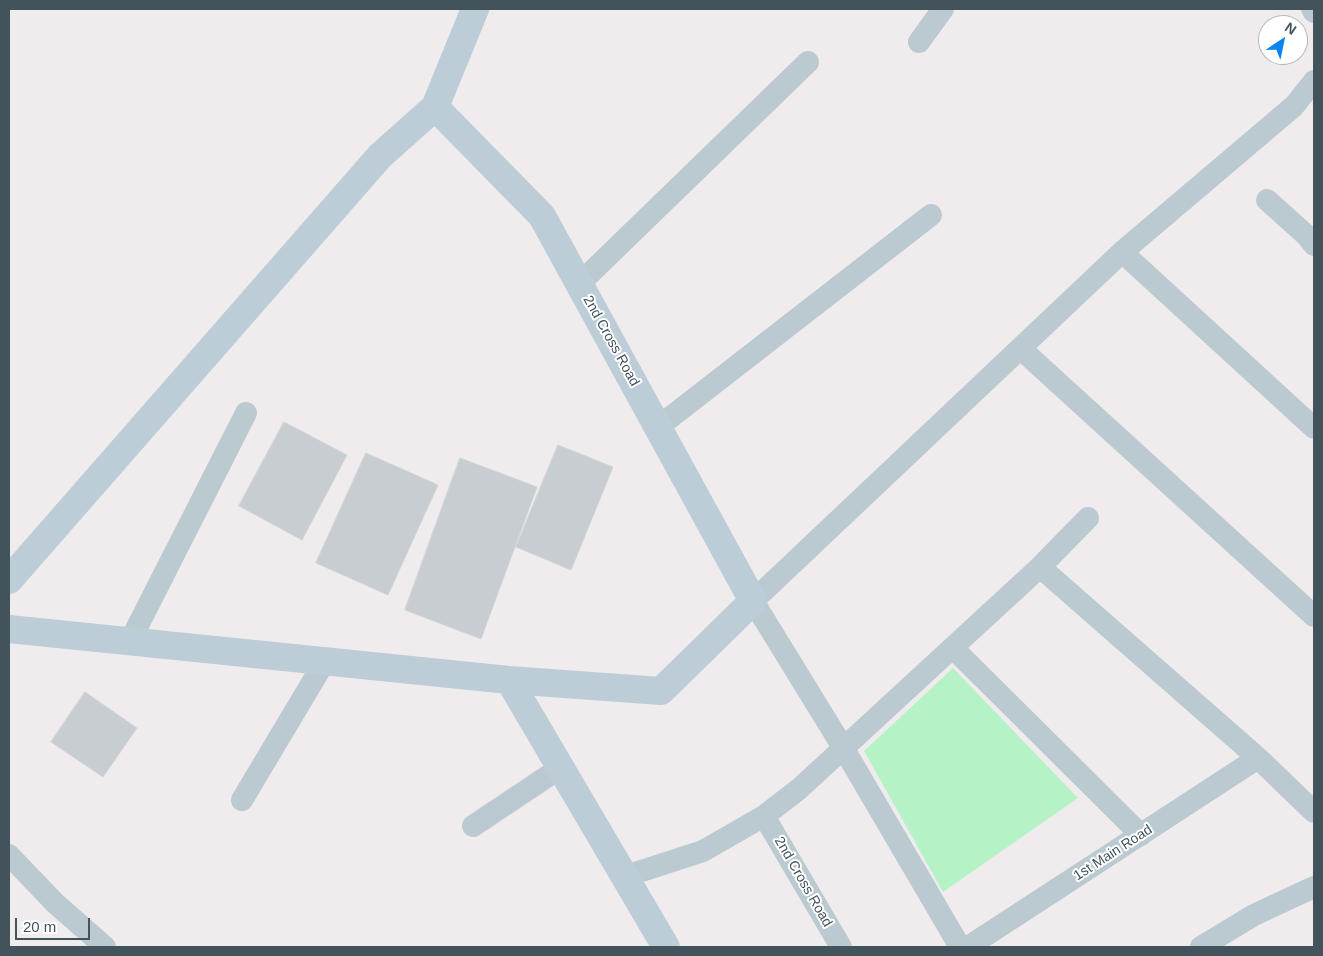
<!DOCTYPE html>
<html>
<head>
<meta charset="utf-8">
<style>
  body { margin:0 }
  #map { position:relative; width:1323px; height:956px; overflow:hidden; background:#f0eced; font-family:Arial,sans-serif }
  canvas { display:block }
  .frame { position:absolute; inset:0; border:10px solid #43535c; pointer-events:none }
  .north { position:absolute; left:1258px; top:15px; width:50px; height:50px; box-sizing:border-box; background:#fff; border:1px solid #b4babe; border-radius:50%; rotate:34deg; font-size:14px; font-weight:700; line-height:20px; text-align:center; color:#43535c }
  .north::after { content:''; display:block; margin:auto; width:18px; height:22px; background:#0785f0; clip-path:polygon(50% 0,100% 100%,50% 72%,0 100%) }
  .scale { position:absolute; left:15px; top:918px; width:75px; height:22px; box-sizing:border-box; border:2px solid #43535c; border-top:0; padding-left:6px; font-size:15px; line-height:18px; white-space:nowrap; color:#43535c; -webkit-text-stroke:4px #fff; paint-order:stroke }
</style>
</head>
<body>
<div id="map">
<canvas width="1323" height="956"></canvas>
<div class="frame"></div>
<div class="north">N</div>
<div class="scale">20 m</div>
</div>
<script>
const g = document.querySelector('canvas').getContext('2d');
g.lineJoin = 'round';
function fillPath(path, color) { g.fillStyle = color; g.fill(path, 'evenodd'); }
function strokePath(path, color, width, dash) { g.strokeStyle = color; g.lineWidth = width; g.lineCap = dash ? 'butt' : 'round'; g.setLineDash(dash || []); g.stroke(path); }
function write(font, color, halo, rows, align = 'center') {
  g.font = font + ' Arial,sans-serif'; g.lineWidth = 4; g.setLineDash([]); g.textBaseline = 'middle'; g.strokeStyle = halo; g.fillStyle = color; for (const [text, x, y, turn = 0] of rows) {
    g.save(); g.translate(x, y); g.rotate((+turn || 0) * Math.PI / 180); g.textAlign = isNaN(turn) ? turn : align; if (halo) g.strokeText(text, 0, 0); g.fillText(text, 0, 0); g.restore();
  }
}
fillPath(new Path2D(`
  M 953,668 L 1078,798 L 943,892 L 864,751 Z`), '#b5f3c7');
const building = new Path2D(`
  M 284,422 L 347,455 L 302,540 L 239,506 Z
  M 558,445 L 613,467 L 571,570 L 516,547 Z
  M 366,453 L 438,485 L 388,595 L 316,563 Z
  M 460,458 L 537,487 L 481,639 L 405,610 Z
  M 85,692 L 137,728 L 103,777 L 51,742 Z`);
fillPath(building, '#c8cdd2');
strokePath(building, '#d0d4d9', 1);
strokePath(new Path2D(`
  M 1312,9 L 1314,12
  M 919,42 L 943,9
  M 1267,200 L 1306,235 L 1314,245
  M 1122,252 L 1314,428
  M 579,284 L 808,62
  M 1021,349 L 1314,616
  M 658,427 L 931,215
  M 1040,567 L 1258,758 L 1314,812
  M 130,641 L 246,413
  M 953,648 L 1141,835
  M 242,800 L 325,661
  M 764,816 L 841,947
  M 473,826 L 560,768
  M 9,855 L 55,903 L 105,947
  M 623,877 L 703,851 L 764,816 L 799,789 L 1040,567 L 1088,518
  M 960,947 L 844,749 L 753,601 L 1122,252 L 1294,106 L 1314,81
  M 968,947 L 1258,758
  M 1201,947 L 1254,915 L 1314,887`), '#bbcad1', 22);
strokePath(new Path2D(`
  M 9,580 L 380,156 L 435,107 L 475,9
  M 9,629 L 509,680 L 661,691 L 753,601 L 542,216 L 435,107
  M 509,680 L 666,947`), '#bdcdd8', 28);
write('14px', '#43535c', '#fff', [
  ["2nd Cross Road",611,341,61],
  ["1st Main Road",1113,853,-33],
  ["2nd Cross Road",803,882,60]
]);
</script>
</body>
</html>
